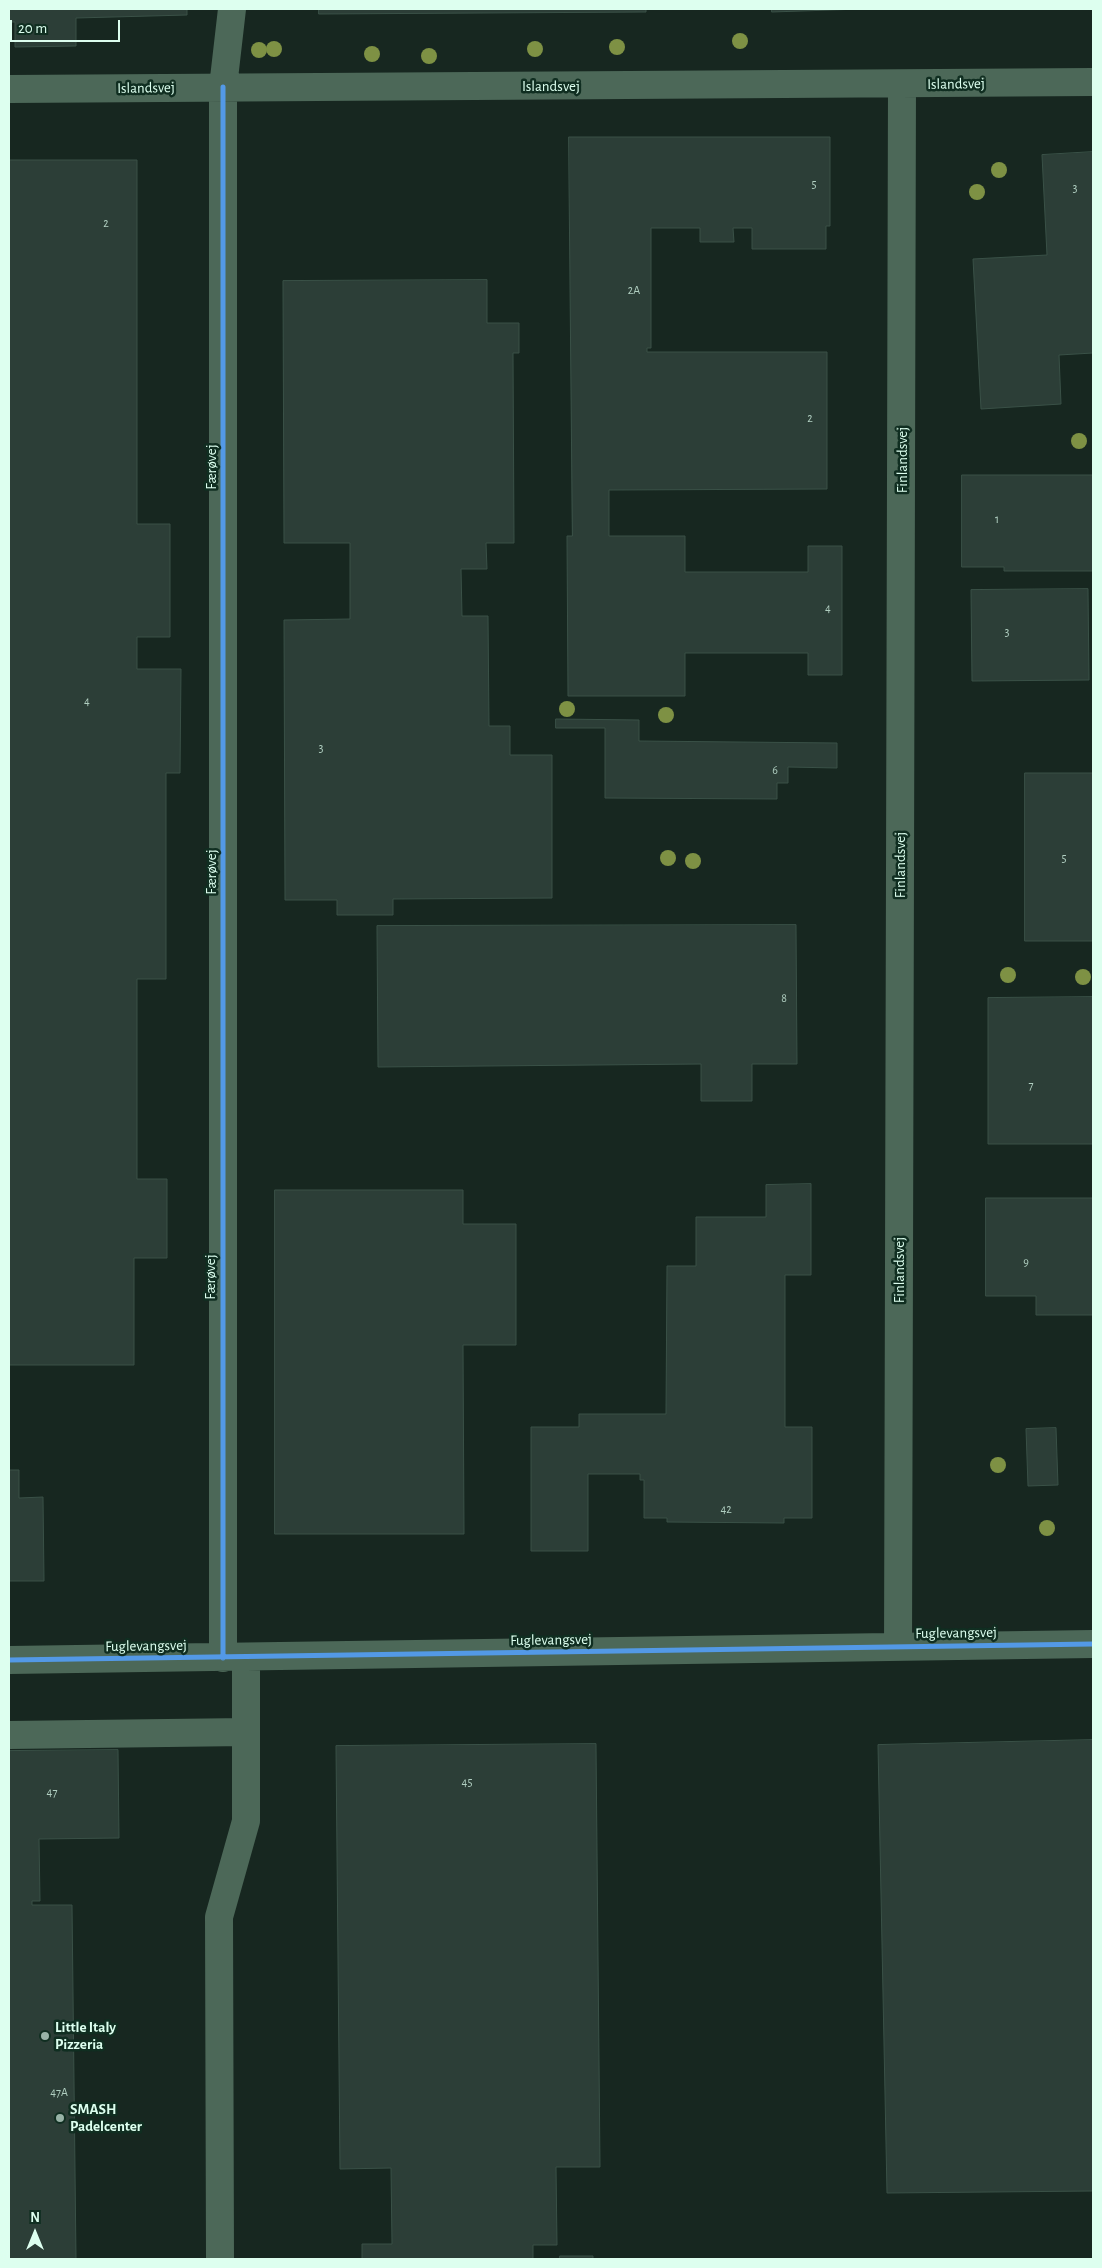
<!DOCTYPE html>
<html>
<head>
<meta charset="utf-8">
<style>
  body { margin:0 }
  #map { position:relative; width:1102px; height:2268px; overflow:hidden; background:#172720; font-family:"Alegreya Sans",sans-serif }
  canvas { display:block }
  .frame { position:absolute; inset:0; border:10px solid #ddffef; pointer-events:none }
  .north { position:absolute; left:10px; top:2208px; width:50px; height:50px; -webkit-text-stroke:4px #102e21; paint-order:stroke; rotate:0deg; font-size:14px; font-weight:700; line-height:20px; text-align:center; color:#ddffef }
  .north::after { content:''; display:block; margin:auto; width:18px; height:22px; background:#ddffef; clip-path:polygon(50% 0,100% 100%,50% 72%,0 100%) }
  .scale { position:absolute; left:10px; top:20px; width:110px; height:22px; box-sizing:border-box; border:2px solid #ddffef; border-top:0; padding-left:6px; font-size:15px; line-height:18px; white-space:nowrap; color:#ddffef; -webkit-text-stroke:4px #102e21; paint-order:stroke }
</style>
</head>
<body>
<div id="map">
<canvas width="1102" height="2268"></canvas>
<div class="frame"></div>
<div class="north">N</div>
<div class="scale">20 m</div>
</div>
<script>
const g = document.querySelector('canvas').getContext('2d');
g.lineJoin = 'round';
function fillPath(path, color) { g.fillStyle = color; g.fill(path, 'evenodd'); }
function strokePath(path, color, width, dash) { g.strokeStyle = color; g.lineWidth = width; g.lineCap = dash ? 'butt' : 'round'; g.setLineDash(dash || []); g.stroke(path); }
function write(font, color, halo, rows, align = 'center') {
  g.font = font + ' "Alegreya Sans",sans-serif'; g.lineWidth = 5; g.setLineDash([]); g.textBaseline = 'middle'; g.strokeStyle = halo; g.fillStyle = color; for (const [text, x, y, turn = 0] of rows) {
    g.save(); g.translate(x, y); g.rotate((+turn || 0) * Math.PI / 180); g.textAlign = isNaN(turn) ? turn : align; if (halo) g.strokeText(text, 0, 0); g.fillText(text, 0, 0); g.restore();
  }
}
const building = new Path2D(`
  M 9,9 L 187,9 L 187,15 L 76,18 L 76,46 L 15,47 L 15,22 L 9,22 Z
  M 319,9 L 646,9 L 646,12 L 319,14 Z
  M 772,9 L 861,9 L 772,12 Z
  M 569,137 L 830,137 L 830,226 L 826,226 L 826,249 L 752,249 L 752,228 L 733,228 L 734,242 L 700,242 L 700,228 L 651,228 L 651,348 L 647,348 L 647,352 L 827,352 L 827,489 L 609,490 L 609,536 L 685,536 L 685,572 L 808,572 L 808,546 L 842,546 L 842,675 L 808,675 L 808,653 L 685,653 L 685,696 L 568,696 L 567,536 L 572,536 Z
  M 1093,152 L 1093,353 L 1059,355 L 1061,404 L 981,409 L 973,259 L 1047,255 L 1042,155 Z
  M 9,160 L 137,160 L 137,524 L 170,524 L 170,637 L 137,637 L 137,669 L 181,669 L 180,773 L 166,773 L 166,979 L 137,979 L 137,1179 L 167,1179 L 167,1258 L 134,1258 L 134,1365 L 9,1365 Z
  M 487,280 L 487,323 L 519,323 L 519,353 L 513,353 L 514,543 L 486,543 L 487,569 L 461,569 L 462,616 L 488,616 L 489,726 L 510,726 L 510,755 L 552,755 L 552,898 L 393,899 L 393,915 L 337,915 L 337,900 L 285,900 L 284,620 L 350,619 L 350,543 L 284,543 L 283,281 Z
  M 962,475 L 1093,475 L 1093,571 L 1004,571 L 1004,567 L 962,567 Z
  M 1088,589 L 1089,680 L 972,681 L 971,590 Z
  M 556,719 L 639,720 L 639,741 L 837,743 L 837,768 L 788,767 L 788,783 L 777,783 L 777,799 L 605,798 L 605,728 L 556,728 Z
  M 1025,773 L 1093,773 L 1093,941 L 1025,941 Z
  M 796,925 L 797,1064 L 752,1064 L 752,1101 L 701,1101 L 701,1064 L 378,1067 L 377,926 Z
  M 1093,997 L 1093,1144 L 988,1144 L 988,998 Z
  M 811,1184 L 811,1275 L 785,1275 L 785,1427 L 812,1427 L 812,1518 L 784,1518 L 784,1523 L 667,1522 L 667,1518 L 644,1518 L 644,1480 L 640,1480 L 640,1474 L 588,1474 L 588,1551 L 531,1551 L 531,1427 L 579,1427 L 579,1414 L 666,1414 L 667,1266 L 696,1266 L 696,1217 L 766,1217 L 766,1185 Z
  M 275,1190 L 463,1190 L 463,1224 L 516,1224 L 516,1345 L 463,1345 L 464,1534 L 275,1534 Z
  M 986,1198 L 1093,1198 L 1093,1315 L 1036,1315 L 1036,1296 L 986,1296 Z
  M 1056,1428 L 1058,1485 L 1028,1486 L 1026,1429 Z
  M 9,1470 L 19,1470 L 19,1498 L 43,1497 L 44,1581 L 9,1581 Z
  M 1093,1740 L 1093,2191 L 887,2193 L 878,1745 Z
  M 596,1744 L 600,2167 L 556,2167 L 557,2245 L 533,2245 L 533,2259 L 362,2259 L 362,2244 L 392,2244 L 391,2168 L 340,2169 L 336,1746 Z
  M 118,1750 L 119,1838 L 39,1839 L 40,1901 L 32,1901 L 32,1905 L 72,1905 L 76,2259 L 9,2259 L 9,1751 Z
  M 560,2256 L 593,2256 L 593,2259 L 560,2259 Z`);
fillPath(building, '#2c3e37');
strokePath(building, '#3a5147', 1);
strokePath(new Path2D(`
  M 9,89 L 1093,82
  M 898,1646 L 902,84
  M 223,1658 L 223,87 L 232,9
  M 246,1658 L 246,1732
  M 9,1660 L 1093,1644
  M 9,1735 L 246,1732 L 246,1821 L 219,1917 L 220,2259`), '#4c6858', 28);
strokePath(new Path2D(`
  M 223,1658 L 223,87
  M 9,1660 L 1093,1644`), '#5399e6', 5);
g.fillStyle = '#7e9144';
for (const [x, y] of [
  [740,41],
  [617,47],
  [274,49],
  [535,49],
  [259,50],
  [372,54],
  [429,56],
  [999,170],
  [977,192],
  [1079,441],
  [567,709],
  [666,715],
  [668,858],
  [693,861],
  [1008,975],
  [1083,977],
  [998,1465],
  [1047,1528]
]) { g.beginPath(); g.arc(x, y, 8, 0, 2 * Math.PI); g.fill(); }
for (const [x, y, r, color] of [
  [45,2036,5,"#98b3a7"],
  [60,2118,5,"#98b3a7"]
]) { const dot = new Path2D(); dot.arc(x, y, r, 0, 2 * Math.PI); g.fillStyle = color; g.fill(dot); strokePath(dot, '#102e21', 2); }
write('12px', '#b1cfc1', null, [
  ["5",814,184],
  ["3",1075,188],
  ["2",106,223],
  ["2A",634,290],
  ["2",810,418],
  ["1",997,519],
  ["4",828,608],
  ["3",1007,632],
  ["4",87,701],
  ["3",321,748],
  ["6",775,770],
  ["5",1064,858],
  ["8",784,998],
  ["7",1031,1085],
  ["9",1026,1262],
  ["42",726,1509],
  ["45",467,1782],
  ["47",52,1792],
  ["47A",59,2092]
]);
write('15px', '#ddffef', '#102e21', [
  ["Islandsvej",956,84,-1],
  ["Islandsvej",551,86],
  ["Islandsvej",146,88,-1],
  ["Finlandsvej",902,460,-90],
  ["Færøvej",211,467,-90],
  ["Finlandsvej",900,865,-90],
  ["Færøvej",211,872,-90],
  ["Finlandsvej",899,1270,-90],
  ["Færøvej",210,1277,-90],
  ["Fuglevangsvej",956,1633,-1],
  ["Fuglevangsvej",551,1640,-1],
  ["Fuglevangsvej",146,1646,-1]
]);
write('bold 15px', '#ddffef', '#102e21', [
  ["Little Italy",55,2027],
  ["Pizzeria",55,2044],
  ["SMASH",70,2109],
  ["Padelcenter",70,2126]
], 'left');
</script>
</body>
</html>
